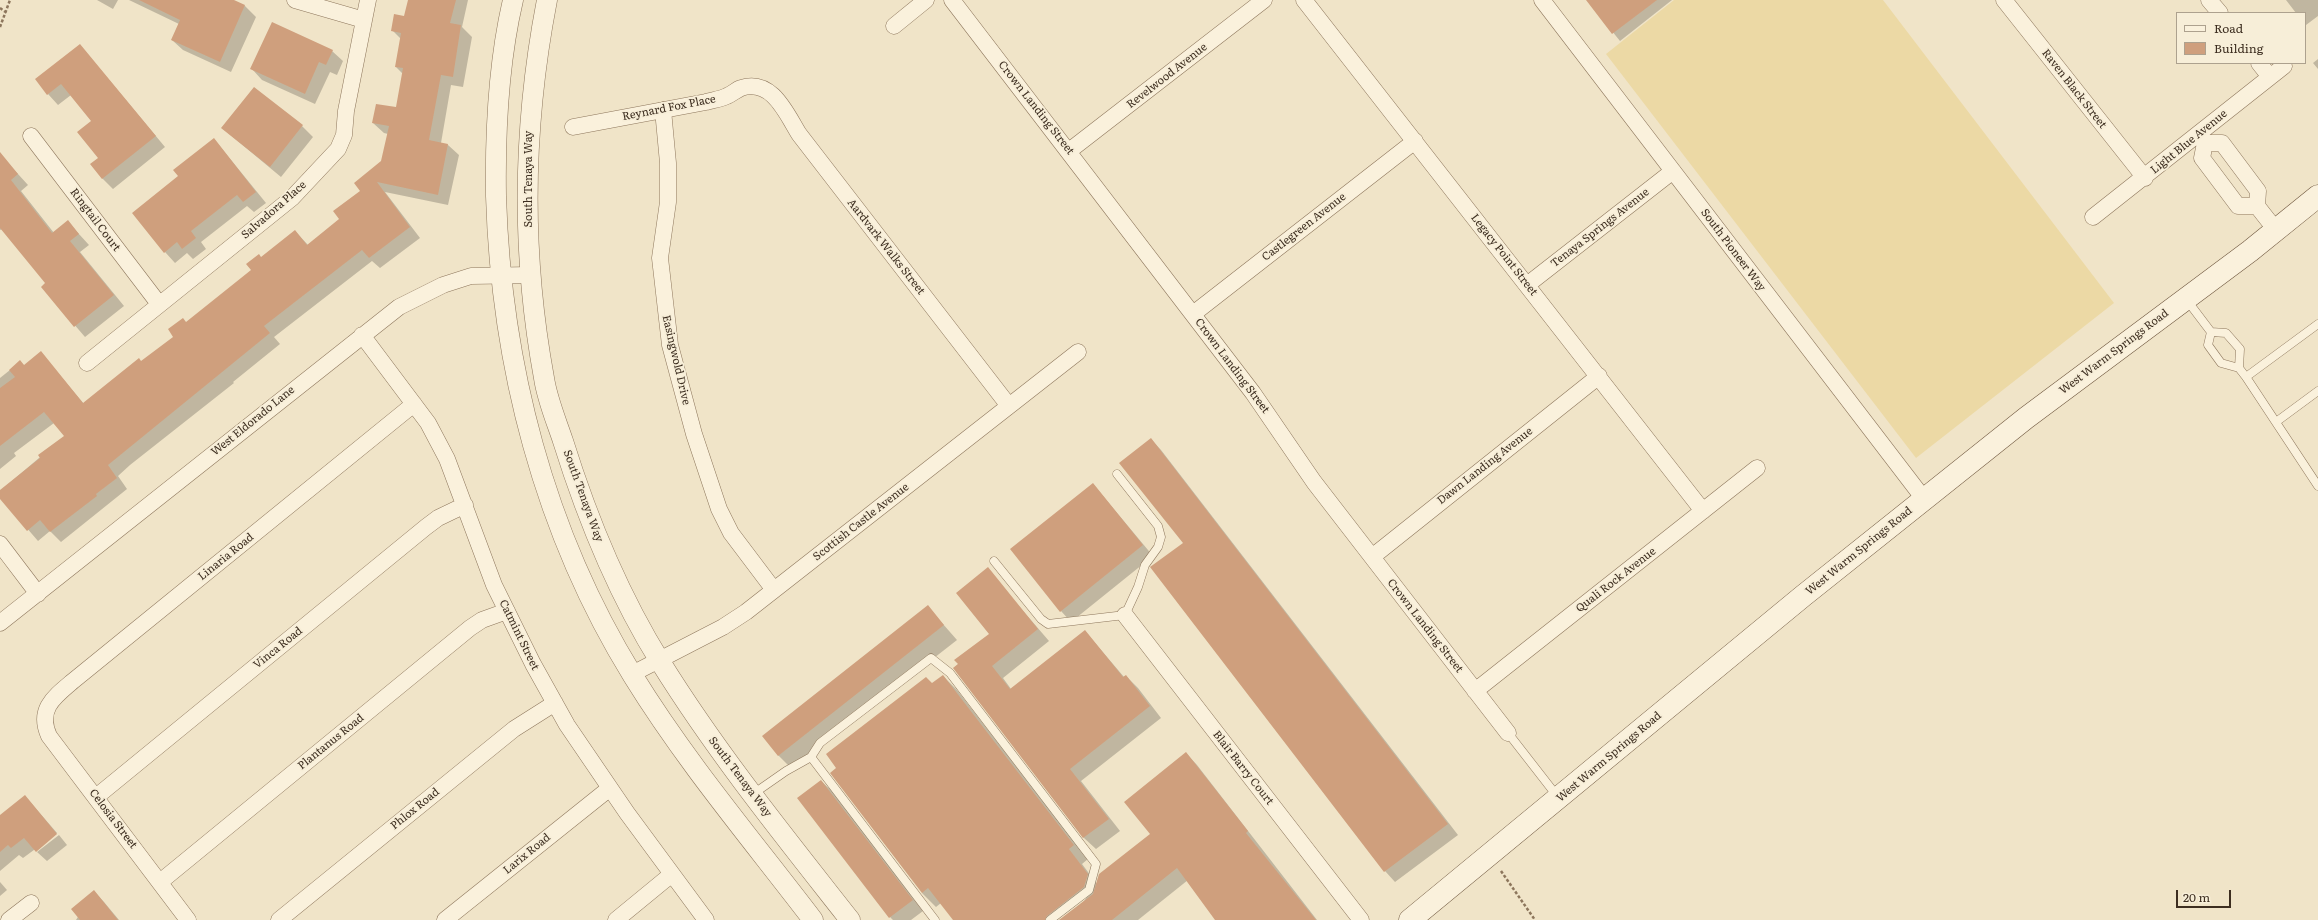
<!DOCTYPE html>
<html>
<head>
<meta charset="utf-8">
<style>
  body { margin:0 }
  #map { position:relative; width:2318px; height:920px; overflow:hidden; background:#f0e4c8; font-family:Literata,serif }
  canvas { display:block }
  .legend { position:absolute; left:2176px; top:12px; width:130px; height:52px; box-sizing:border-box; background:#f7eed8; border:1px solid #ada18e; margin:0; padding:5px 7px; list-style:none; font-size:12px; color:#3d2e20 }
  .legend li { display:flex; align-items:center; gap:8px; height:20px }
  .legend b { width:20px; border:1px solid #ada18e }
  .scale { position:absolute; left:2176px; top:890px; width:55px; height:18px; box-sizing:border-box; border:2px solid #3d2e20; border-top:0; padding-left:5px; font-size:12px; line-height:14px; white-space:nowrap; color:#3d2e20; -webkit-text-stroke:3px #f7eed8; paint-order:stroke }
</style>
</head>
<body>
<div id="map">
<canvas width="2318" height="920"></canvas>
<ul class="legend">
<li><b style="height:5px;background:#faf1dc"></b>Road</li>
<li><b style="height:11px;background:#cf9f7d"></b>Building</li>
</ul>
<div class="scale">20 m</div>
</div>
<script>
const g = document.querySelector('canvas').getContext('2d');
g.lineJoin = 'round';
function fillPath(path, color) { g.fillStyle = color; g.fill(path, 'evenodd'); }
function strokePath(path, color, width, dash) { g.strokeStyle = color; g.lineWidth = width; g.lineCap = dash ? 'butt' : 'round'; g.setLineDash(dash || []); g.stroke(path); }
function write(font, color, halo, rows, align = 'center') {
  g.font = font + ' Literata,serif'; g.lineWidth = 3.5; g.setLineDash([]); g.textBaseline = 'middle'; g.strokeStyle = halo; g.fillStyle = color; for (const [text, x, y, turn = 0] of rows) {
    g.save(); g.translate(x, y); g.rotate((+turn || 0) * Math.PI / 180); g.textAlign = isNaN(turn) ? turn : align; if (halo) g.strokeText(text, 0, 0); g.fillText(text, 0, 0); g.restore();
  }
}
fillPath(new Path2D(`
  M 1674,0 L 1883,0 L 2114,303 L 1916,458 L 1606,54 Z`), '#ecd9a5');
fillPath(new Path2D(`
  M 97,0 L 118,0 L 113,9 Z
  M 129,0 L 231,0 L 245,6 L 256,17 L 231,72 L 183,50 L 172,40 L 179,24 Z
  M 409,0 L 468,0 L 462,27 L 472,37 L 463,87 L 451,85 L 441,143 L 448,145 L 459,155 L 448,205 L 385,192 L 420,238 L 380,268 L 372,261 L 274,337 L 280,344 L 233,382 L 234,383 L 130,465 L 118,476 L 127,489 L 61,542 L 50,531 L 38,541 L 0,497 L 0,491 L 65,436 L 54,423 L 14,453 L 16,456 L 0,469 L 0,378 L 20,362 L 25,366 L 41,353 L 84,404 L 175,337 L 186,323 L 252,270 L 261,258 L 295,231 L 308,245 L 340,219 L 382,162 L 388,134 L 384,133 L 373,123 L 397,109 L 403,74 L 396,67 L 401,39 L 393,31 L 405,17 Z
  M 1597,0 L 1672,0 L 1620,41 L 1591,5 Z
  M 2286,0 L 2318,0 L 2318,16 L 2306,25 L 2305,13 L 2296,13 Z
  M 80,45 L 165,147 L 113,189 L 102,178 L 92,121 L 71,95 L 58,105 L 48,94 Z
  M 332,51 L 343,61 L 337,75 L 330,72 L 315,104 L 262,80 L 252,69 Z
  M 2318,59 L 2318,69 L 2313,63 Z
  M 302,126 L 313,137 L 281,177 L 222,128 Z
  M 214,139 L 266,203 L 254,212 L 247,206 L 201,242 L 206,249 L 193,259 L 187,253 L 175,263 L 165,252 L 179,176 Z
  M 8,163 L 28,185 L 21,191 L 54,233 L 68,222 L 89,245 L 80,252 L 124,306 L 85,337 L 42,287 L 46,283 L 2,229 L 0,230 L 0,169 Z
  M 1151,439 L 1161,450 L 1458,835 L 1395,882 L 1385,871 L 1184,543 Z
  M 1093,484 L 1153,556 L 1071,622 L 1061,611 Z
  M 987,569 L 1049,641 L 1003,678 L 1011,689 L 1085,631 L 1124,677 L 1126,676 L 1138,688 L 1161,718 L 1081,781 L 1120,831 L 1096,849 L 1084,838 L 954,668 L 990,634 Z
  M 928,607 L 957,640 L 792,769 L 778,755 Z
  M 943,676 L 957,690 L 1088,859 L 1082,864 L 1097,884 L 1151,834 L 1186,753 L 1197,765 L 1317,920 L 1216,920 L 1188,880 L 1138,920 L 1070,920 L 1087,897 L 1057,920 L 954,920 L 941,903 L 936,907 L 922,893 L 932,684 Z
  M 821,781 L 832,791 L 923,911 L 911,920 L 893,920 L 890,917 Z
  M 25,796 L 57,833 L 23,858 L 19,855 L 0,871 L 0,817 Z
  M 59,835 L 67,845 L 47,861 L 37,852 Z
  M 0,882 L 7,890 L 0,896 Z
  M 94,891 L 104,902 L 119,920 L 76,920 Z`), '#0003');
fillPath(new Path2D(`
  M 139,0 L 234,0 L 245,5 L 220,62 L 171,40 L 180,20 Z
  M 408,0 L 456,0 L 450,23 L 461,25 L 453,77 L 441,75 L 429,140 L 448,144 L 438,195 L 377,182 L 410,227 L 369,258 L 362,250 L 264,326 L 270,333 L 108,465 L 117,478 L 96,494 L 97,496 L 50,532 L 40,520 L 27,531 L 0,499 L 0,490 L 40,458 L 38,455 L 64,436 L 44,412 L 0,446 L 0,388 L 15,377 L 9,370 L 20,360 L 24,365 L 41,351 L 83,403 L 139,358 L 141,361 L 173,337 L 168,329 L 183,318 L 186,322 L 251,270 L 246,264 L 259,254 L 261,257 L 295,230 L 307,245 L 339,219 L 333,211 L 360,191 L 354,183 L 381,161 L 389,126 L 372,123 L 376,104 L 396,107 L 403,68 L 395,67 L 401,33 L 391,31 L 394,14 L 404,16 Z
  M 1586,0 L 1657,0 L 1612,34 Z
  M 272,22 L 333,50 L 326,65 L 319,62 L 305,94 L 250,69 Z
  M 80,44 L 156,136 L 102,179 L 90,164 L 98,158 L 77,132 L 91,121 L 61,84 L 47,95 L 35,79 Z
  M 254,87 L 303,125 L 270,167 L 221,128 Z
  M 214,138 L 256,192 L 243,202 L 237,195 L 191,231 L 196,238 L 182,249 L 177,242 L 164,253 L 132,213 L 178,176 L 173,170 Z
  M 0,152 L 18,174 L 11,180 L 52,233 L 68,220 L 79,234 L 70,241 L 114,295 L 74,327 L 41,287 L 45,283 L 0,228 Z
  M 1151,438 L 1448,824 L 1384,872 L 1150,567 L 1183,543 L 1119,463 Z
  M 1093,483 L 1143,545 L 1060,612 L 1010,549 Z
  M 988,567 L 1038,629 L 992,666 L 1010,689 L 1085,630 L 1123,677 L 1126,675 L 1150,706 L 1070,769 L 1109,819 L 1083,838 L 953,668 L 958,664 L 954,660 L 989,634 L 956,593 Z
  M 928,605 L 944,625 L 778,756 L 762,736 Z
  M 943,675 L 1074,845 L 1069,849 L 1088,874 L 1084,887 L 1047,916 L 1045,920 L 953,920 L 928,888 L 922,893 L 830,773 L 836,768 L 826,754 L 926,677 L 932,683 Z
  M 1186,752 L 1248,831 L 1246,833 L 1316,920 L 1215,920 L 1177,868 L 1112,920 L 1059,920 L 1093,894 L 1099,874 L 1150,834 L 1124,802 Z
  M 821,780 L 913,900 L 889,918 L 797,798 Z
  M 25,795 L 57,834 L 36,852 L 24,838 L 11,848 L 8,845 L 0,852 L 0,815 Z
  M 94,890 L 118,920 L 80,920 L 71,909 Z`), '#cf9f7d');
const service = new Path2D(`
  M 2186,299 L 2211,332
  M 2318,324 L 2246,377 L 2318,486
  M 2239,368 L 2240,349 L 2226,333 L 2211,332 L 2208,345 L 2221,363 L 2239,368 L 2246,377
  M 2276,422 L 2318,391
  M 994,561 L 1041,619 L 1048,624 L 1125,615 L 1138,587 L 1145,565 L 1158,547 L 1161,537 L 1158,526 L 1117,474
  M 1508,733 L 1557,796
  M 753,794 L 786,771 L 811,757
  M 935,920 L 811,757 L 820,743 L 931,658 L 950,673 L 1096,864 L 1089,890 L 1050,920`);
const minor = new Path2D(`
  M 295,0 L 364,20
  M 952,0 L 1253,393 L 1314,482 L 1508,733
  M 1304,0 L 1703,511
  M 1542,0 L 1924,499
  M 2004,0 L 2145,178
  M 2209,0 L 2220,13
  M 894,26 L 926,0
  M 2259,63 L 2270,77
  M 663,110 L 668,163 L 668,202 L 660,258 L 670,345 L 694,434 L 719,509 L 731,533 L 774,590
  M 573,127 L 706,102 C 713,100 721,99 727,96 C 732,94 736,90 741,88 C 772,78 786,113 799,134 L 1009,406
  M 31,136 L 159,304
  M 2205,143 L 2222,143 L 2258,191 L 2257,206 L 2275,229
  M 2205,143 L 2202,158 L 2238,206 L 2257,206
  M 1069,151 L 1264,0
  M 2093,217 L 2284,66
  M 1527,285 L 1673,171
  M 1193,314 L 1415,141
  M 362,335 L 428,423 L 447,459 L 494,585 L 533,664 L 567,725 L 627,813 L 706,920
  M 87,363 L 292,198 L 338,149 L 344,135 L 346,111 L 368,0
  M 0,544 L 38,594
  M 1372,557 L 1599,376
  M 1125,615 L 1361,920
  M 0,623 L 399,307 L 443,285 L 471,276 L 531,275
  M 632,674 L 723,627 L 746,612 L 1078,352
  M 1475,691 L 1757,468
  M 96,797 L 426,527 L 438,518 L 465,505
  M 160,882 L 470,628 L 482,620 L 507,611
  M 9,920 L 31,903
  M 188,920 L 49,736 C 37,709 54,697 73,681 L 414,404
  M 279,920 L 514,729 L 555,703
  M 445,920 L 610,788
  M 616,920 L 672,874`);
const tertiary = new Path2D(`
  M 513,0 C 498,64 495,131 496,196 C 501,364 544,532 633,676 C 686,762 752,840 813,920
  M 547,0 C 523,124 521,253 544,378 C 547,399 556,420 563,441 C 587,518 618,594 661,663 C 717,753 784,836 850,920`);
const secondary = new Path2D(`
  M 1410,920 L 1803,596 L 2026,418 L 2250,251 L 2318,196`);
strokePath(service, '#8d765c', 9);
strokePath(minor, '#8d765c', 17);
strokePath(tertiary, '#8d765c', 21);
strokePath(secondary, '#6f573f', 23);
strokePath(new Path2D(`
  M 0,8 L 7,13
  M 0,27 L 10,0
  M 1501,871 L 1535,920`), '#8d765c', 2.5, [3, 2]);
strokePath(service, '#faf1dc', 8);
strokePath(minor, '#faf1dc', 16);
strokePath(tertiary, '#faf1dc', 20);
strokePath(secondary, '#faf1dc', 22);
write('11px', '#3d2e20', '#f7eed8', [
  ["Revelwood Avenue",1167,76,-38],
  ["Raven Black Street",2074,89,52],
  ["Reynard Fox Place",669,108,-11],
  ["Crown Landing Street",1036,108,52],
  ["Light Blue Avenue",2189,142,-39],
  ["South Tenaya Way",529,179,-90],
  ["Salvadora Place",274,210,-41],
  ["Ringtail Court",95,220,53],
  ["Castlegreen Avenue",1304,227,-38],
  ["Tenaya Springs Avenue",1600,228,-38],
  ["Aardvark Walks Street",886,247,52],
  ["South Pioneer Way",1733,250,53],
  ["Legacy Point Street",1504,255,52],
  ["West Warm Springs Road",2114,352,-37],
  ["Easingwold Drive",676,360,77],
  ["Crown Landing Street",1232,366,53],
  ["West Eldorado Lane",253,421,-39],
  ["Dawn Landing Avenue",1485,466,-38],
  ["South Tenaya Way",583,496,70],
  ["Scottish Castle Avenue",861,522,-38],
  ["West Warm Springs Road",1859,551,-39],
  ["Linaria Road",226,557,-39],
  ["Quali Rock Avenue",1616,580,-38],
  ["Crown Landing Street",1425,626,52],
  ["Catmint Street",519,635,64],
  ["Vinca Road",278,648,-39],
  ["Plantanus Road",331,742,-39],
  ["West Warm Springs Road",1609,757,-40],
  ["Blair Barry Court",1243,768,52],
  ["South Tenaya Way",740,777,53],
  ["Phlox Road",415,809,-39],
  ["Celosia Street",113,819,53],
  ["Larix Road",527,854,-39]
]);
</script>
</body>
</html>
